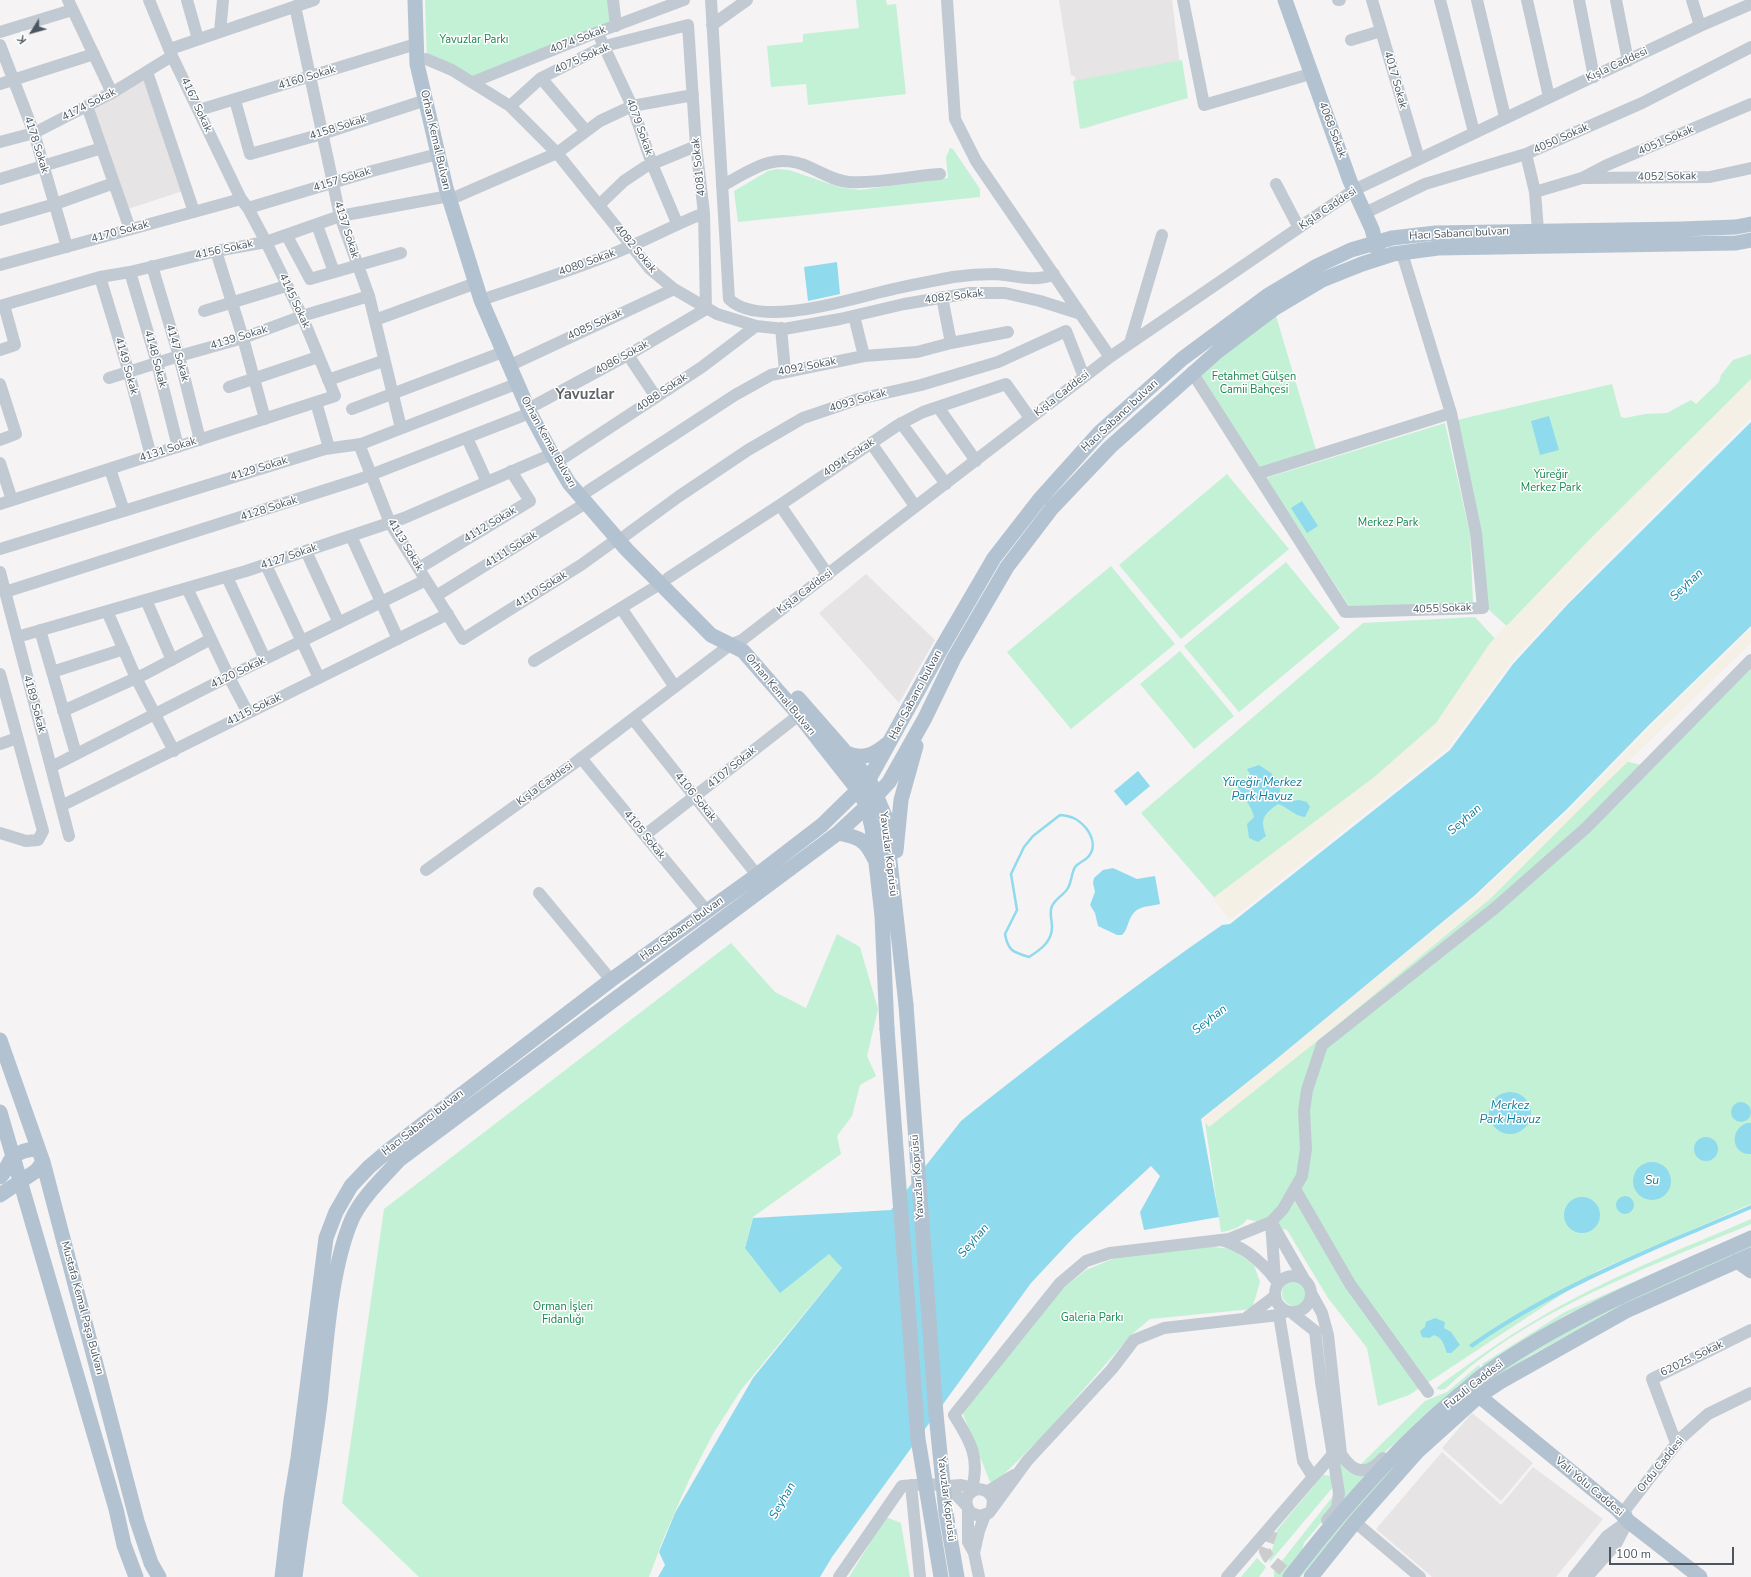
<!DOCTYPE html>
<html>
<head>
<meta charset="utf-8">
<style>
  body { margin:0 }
  #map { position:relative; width:1751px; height:1577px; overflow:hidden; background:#f5f3f3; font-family:"Nunito Sans",sans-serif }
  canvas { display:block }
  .north { position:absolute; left:12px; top:12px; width:40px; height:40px; -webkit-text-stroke:3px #fff; paint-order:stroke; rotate:233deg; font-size:11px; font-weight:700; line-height:16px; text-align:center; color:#4a5661 }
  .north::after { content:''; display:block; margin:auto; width:14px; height:18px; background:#4a5661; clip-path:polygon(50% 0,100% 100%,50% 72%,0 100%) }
  .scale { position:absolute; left:1609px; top:1547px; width:125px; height:18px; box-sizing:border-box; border:2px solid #4a5661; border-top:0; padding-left:5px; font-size:12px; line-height:14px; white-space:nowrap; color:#4a5661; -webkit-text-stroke:3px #fff; paint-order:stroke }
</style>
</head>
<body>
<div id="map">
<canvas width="1751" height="1577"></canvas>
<div class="north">K</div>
<div class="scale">100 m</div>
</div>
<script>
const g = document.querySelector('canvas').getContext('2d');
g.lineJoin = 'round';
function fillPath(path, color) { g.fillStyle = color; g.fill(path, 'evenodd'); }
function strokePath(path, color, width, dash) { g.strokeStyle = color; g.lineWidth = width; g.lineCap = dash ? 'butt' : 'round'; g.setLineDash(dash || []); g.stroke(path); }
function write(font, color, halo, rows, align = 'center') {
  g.font = font + ' "Nunito Sans",sans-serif'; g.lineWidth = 3; g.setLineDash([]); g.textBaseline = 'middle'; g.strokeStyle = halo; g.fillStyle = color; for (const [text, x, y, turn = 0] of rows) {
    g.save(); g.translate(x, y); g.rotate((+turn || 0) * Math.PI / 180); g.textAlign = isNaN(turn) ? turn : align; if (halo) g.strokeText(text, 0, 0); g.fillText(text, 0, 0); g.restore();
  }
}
fillPath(new Path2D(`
  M 1059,0 L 1172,0 L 1184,97 L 1083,129 L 1075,77 L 1071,75 Z
  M 140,71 L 183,191 L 128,209 L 88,97 Z
  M 866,574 L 935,640 L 899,703 L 819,613 Z
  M 1472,1413 L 1533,1463 L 1501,1501 L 1442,1448 Z
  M 1442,1452 L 1501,1505 L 1533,1467 L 1603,1519 L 1556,1577 L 1432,1577 L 1376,1529 Z`), '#e6e4e5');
fillPath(new Path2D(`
  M 425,0 L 612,0 L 616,26 L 473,82 L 427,63 Z
  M 856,0 L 886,0 L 887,5 L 896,4 L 906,94 L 808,105 L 806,84 L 771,87 L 767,46 L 803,42 L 803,34 L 859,28 Z
  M 1182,60 L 1188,98 L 1080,129 L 1073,81 Z
  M 950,148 L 953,149 L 980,189 L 980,197 L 738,222 L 734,191 L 768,171 L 777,169 L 789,170 L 839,187 L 860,190 L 948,178 L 946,157 Z
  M 1276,316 L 1316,450 L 1259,468 L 1200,373 Z
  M 1751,354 L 1751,393 L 1513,632 L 1486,607 L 1457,420 L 1612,384 L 1621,417 L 1625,418 L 1645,414 L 1667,413 L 1691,400 L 1696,404 L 1719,382 L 1721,375 L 1733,360 Z
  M 1445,423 L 1470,534 L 1473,603 L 1349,606 L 1266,478 Z
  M 1227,474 L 1289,549 L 1181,639 L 1119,565 Z
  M 1286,562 L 1340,628 L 1239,712 L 1184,646 Z
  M 1111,566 L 1175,644 L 1071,729 L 1007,652 Z
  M 1475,617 L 1498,642 L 1441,727 L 1219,903 L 1141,813 L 1363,623 Z
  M 1180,651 L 1234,716 L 1194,749 L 1140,684 Z
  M 1751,664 L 1751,1204 L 1599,1270 L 1409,1395 L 1378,1406 L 1367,1348 L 1328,1298 L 1287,1230 L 1247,1219 C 1243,1227 1230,1231 1221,1232 L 1205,1122 L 1281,1064 L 1567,819 L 1621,760 L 1649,767 Z
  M 837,934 L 860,947 L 878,1009 L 867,1056 L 876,1076 L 860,1085 L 852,1116 L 837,1136 L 841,1154 L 753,1217 L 745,1247 L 829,1253 L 842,1268 L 741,1390 L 713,1434 L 689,1480 L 664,1537 L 649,1577 L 419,1577 L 342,1503 L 384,1209 L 731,943 L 775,992 L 806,1008 Z
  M 1751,1219 L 1751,1224 C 1661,1262 1558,1300 1480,1359 C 1468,1368 1456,1379 1445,1389 L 1440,1390 L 1436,1388 C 1476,1358 1516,1330 1560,1306 C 1621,1272 1687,1247 1751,1219 Z
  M 1751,1230 L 1751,1233 L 1611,1293 L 1566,1315 L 1483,1366 L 1482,1364 L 1565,1312 Z
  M 1197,1245 L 1232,1249 L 1254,1265 L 1260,1282 L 1252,1309 L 1150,1319 L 1131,1335 L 1043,1436 L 997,1481 L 990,1482 L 962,1411 L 1063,1288 L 1086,1270 L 1117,1257 Z
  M 1751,1245 L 1751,1249 L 1600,1318 L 1531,1355 L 1495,1379 L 1325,1548 L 1301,1577 L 1298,1577 L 1374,1486 L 1413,1446 L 1493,1376 L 1529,1352 L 1598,1314 Z
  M1282 1293a13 13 0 1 1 26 0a13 13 0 1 1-26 0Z
  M 1479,1365 L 1481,1368 L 1402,1439 L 1389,1448 L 1372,1465 L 1359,1466 L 1425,1401 L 1447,1392 Z
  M 1338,1449 C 1342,1470 1346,1475 1368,1475 L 1339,1508 Z
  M 1323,1475 L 1332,1476 L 1333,1487 L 1269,1563 L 1277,1530 Z
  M 1333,1496 L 1335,1506 L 1304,1543 L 1301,1554 L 1283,1577 L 1274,1577 L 1274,1571 Z
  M 886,1517 L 901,1523 L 910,1577 L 849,1577 Z
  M 1257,1558 L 1266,1567 L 1259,1577 L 1241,1577 Z`), '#c3f1d5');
fillPath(new Path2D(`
  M 1751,379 L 1751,418 L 1598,570 L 1512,661 L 1448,748 L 1230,920 L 1213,898 L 1373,778 L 1436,723 L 1490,643 L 1590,539 Z
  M 1751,629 L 1751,643 L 1609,780 L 1490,899 L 1336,1026 L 1209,1127 L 1202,1119 L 1475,897 L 1568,811 L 1650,727 Z`), '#f5f0e5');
fillPath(new Path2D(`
  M 837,262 L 840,294 L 808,301 L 804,267 Z
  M 1549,416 L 1559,450 L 1540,455 L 1531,421 Z
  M 1751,422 L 1751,626 L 1648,726 L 1567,809 L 1474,896 L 1274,1061 L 1201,1119 L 1219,1217 L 1144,1230 L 1140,1212 L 1160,1176 L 1151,1166 L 1074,1237 L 1031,1283 L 832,1557 L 820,1577 L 658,1577 L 665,1565 L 659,1552 L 675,1513 L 753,1378 L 842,1268 L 829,1254 L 780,1293 L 745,1248 L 753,1218 L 891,1210 L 961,1121 L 972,1112 C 1054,1047 1137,984 1222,925 L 1230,924 L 1450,750 L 1513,664 L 1568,604 Z
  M 1302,501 L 1318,526 L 1307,533 L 1291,508 Z
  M 1259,765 L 1271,773 L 1281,783 L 1280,791 L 1283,802 L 1299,800 L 1307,802 L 1310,807 L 1305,817 C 1294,816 1288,807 1278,804 C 1263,815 1260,819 1266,836 L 1258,842 L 1249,838 L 1247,824 L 1254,817 C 1251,804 1242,796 1236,784 L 1238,777 L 1243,783 L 1251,776 L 1247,769 Z
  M 1138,771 L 1150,786 L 1126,806 L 1114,791 Z
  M 1113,868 L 1137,879 L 1155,876 L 1160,904 C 1142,908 1135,905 1128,924 C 1126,929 1126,931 1122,935 L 1117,935 L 1098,926 L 1095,913 L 1090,905 L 1095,892 L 1093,883 L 1094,878 L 1103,870 Z
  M1489 1113a21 21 0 1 1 42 0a21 21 0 1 1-42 0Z
  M1731 1112a10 10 0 1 1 20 0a10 10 0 1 1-20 0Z
  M 1747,1123 L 1751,1123 L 1751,1154 C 1731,1155 1729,1129 1747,1123 Z
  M1694 1149a12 12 0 1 1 24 0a12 12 0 1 1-24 0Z
  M1633 1181a19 19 0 1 1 38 0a19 19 0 1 1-38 0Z
  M1616 1205a9 9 0 1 1 18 0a9 9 0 1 1-18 0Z
  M1564 1215a18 18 0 1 1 36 0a18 18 0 1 1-36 0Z
  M 1751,1205 L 1751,1209 C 1655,1250 1557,1288 1472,1348 L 1469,1345 C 1555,1284 1655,1246 1751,1205 Z
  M 1435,1318 L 1445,1322 L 1444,1328 L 1451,1332 L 1460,1345 L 1451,1353 L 1447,1353 C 1443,1344 1444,1339 1434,1335 L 1429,1338 L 1422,1337 L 1420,1331 L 1425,1327 L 1426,1322 Z`), '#90daee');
strokePath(new Path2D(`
  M 1060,815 C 1072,816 1078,819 1086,828 C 1092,836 1096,847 1089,856 C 1085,861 1079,862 1075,867 C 1071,874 1072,881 1068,888 C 1064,895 1056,898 1052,906 C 1049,913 1052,920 1052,927 C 1052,942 1040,950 1029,957 C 1013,952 1008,951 1005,934 L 1017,910 L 1011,874 L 1024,847 L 1033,836 Z`), '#90daee', 2.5);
strokePath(new Path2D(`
  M 1272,1531 L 1265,1551 L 1268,1557 L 1291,1577`), '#caccce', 12, [12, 6]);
strokePath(new Path2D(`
  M 68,0 L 112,93
  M 187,0 L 198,39
  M 613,0 L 616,26
  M 711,0 L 729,299 C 759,328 844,301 881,292 C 905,286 928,282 953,277 C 967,275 980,274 995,274 C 1015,275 1035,283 1054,274
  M 947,0 L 955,119 L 976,161 L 1110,357
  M 1183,0 L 1204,105 L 1310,74
  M 1338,0 L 1340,0
  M 1372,0 L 1419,159
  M 1440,0 L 1474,132
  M 1477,0 L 1505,117
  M 1527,0 L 1549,97
  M 1579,0 L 1594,77
  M 1616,0 L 1628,61
  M 1692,0 L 1700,26
  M 295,6 L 340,216 L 369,296 L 401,428
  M 712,25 L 747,0
  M 0,32 L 72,10
  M 220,32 L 223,0
  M 601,40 L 632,106 L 652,164 L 677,223
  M 1351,40 L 1381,31
  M 0,45 L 34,133 L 67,247
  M 170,49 L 314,0
  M 426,59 L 452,70 L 510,106 L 557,153 L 650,269 L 674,289 L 717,314 L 756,326 L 784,329 L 840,319 L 904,304 L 970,293 L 1005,293 L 1040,301 L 1081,314
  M 147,72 L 194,212
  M 541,78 L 586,131
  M 473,82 L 585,37 L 684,0
  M 0,84 L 94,54
  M 235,100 L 250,154 L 322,134 L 426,100
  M 87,106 L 130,229
  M 510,106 L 541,78 L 605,46 L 688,25 L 696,146 L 704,213 L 706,309 L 628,355 L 537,404
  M 199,110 L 416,44
  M 0,142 L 34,133 L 112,93 L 172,56
  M 1526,154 L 1535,192 L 1538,231
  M 1585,178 L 1710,177 L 1751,168
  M 0,179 L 102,148
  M 1276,184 L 1299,228
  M 722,186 C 751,170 774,151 809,167 C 822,173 835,181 849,182 C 878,184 910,176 940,174
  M 1535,192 L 1582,178 L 1607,165 L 1751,104
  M 458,196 L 557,153 L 600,121 L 632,106 L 693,95
  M 599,205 L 624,181 L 645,167 L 696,146
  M 248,208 L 372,171 L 438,154
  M 1365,213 L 1425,184 L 1526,154 L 1642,103 L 1751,47
  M 0,220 L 55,204 L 114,183
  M 317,225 L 334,272
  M 287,236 L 310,279 L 401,253
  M 216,251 L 243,338 L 265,419
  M 0,265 L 241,199
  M 152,266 L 179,356 L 200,440
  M 130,272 L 157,363 L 178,447
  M 100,277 L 129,373 L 151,456
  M 490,297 C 537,281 586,266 631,246 C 656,235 679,223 704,213
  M 942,297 L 951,343
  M 0,306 L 100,277 L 130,272 L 216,251 L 266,242 L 340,216 L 449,196
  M 204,311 L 286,286
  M 854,316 L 864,356
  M 375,320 L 476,283
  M 781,328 L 785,371
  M 1130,343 L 1162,235
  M 0,350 L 15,345 L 4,305
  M 628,355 L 656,397
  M 517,362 L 674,289
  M 1192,372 L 1345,612 L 1483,608 L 1476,533 L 1451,413 L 1402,253
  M 109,378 L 179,356 L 243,338 L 302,316 L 369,296
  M 328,380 L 383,361
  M 0,384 L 16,434 L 0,440
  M 229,387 L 318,357
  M 316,402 L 329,448
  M 938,407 L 976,461
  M 352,409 L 503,352
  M 901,423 L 946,484
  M 467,438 L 487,482
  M 871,443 L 915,506
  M 359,444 L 390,523 L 463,639 L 581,565 L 617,539
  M 565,457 L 702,367 L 756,326
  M 0,463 L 12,500
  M 110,469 L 124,511
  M 1257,474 L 1451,413
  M 588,491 L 735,395 L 771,375 L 864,356 L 917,352 L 951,343 L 1008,332
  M 0,504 L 335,396 L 302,316 L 266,242 L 248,208 L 241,199 L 172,56 L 149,0
  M 780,505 L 828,575
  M 626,535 L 678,497 L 748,450 L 803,418 L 859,399 L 921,385 L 998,362 L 1066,331 L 1084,377
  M 351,536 L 398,639
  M 0,549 L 325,449 L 361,444 L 516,384
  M 306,551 L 339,623
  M 266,565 L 319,678
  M 419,568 L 530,501 L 511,471
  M 0,572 L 69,836
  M 227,577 L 265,659
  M 668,578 L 780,505 L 898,425 L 923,412 L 1006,384 L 1030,418
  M 187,588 L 229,677 L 248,713
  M 5,592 L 360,479 L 530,413
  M 436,596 L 586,503
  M 146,600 L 172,660
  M 621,608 L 675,687
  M 107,611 L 136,678 L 174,751
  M 40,630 L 76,754
  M 17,637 L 246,571 L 404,518 L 552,454
  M 534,661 L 660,584
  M 52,672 L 124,649
  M 0,674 L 43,831 L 38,840 L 26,841 L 0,833
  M 63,711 L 145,674 L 211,639
  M 633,719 L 757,875
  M 0,744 L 17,738
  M 581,758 L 707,911
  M 51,767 L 210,686 L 426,580
  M 61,806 L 448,614
  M 645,835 L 799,715
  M 426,870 L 572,765 L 730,645 L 742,640 L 1110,357 L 1354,190 L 1700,26 L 1751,4
  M 539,893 L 611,980
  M 1295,1189 L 1350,1284 L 1428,1392
  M 1271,1222 L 1275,1279
  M 1273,1225 L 1304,1279
  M 1221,1240 C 1243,1246 1261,1261 1275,1279
  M1275 1294a18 18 0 1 1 36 0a18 18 0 1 1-36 0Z
  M 1311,1293 L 1322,1313 L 1328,1335 L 1341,1454 C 1354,1474 1367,1476 1383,1458
  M 1291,1312 L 1315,1331 L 1321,1382 L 1339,1493 L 1337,1508 L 1327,1520
  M 1279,1315 L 1303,1461 L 1313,1477
  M 1246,1318 L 1275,1296
  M 1676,1443 L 1652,1379 L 1751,1330
  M 911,1485 L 920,1577
  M 988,1491 L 1014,1475
  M 971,1492 C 981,1459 971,1442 954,1415 L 1060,1283 L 1086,1261 L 1110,1253 L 1229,1239 L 1271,1222 L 1283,1209 L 1302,1176 L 1306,1149 L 1304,1111 L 1307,1090 L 1322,1045 L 1495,908 L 1587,827 L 1751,660
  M 966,1505 L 948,1486 L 961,1485 L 979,1489
  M 968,1509 L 968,1542 L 974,1553 L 979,1577
  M 992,1509 L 993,1499 C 982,1478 956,1495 971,1513 L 980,1516 L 989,1513 L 1027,1461 L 1112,1369 L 1134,1340 L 1164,1328 L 1279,1315 L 1287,1311
  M 1355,1522 L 1420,1577
  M 974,1553 L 979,1531 L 985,1515
  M 839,1577 L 902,1486 L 929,1484 L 948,1486
  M 1227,1577 L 1334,1453
  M 1574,1577 L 1607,1536 L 1625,1523
  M 1587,1577 L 1616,1544 L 1628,1521 L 1625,1510 L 1680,1439 L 1708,1414 L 1751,1393`), '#c1cad2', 12);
strokePath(new Path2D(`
  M 415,0 L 417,64 L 446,188 L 481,300 L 530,413 L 552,454 L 569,483 L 627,550 L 711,635 L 743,651 L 799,715 L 858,790 L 867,806 L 872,828 L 882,916 L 887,1029
  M 1285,0 L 1350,181 L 1372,229 L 1378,252
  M 798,698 L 869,779 L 885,816 L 906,1005
  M 846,753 C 863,760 874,755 887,744
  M 838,833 C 858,837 865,839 874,858
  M 896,851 L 901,800 L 916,746
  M 0,1040 L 43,1162 L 137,1521 L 151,1563 L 159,1577
  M 0,1112 L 116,1509 L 124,1545 L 136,1577
  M 0,1177 C 6,1172 7,1164 12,1158 C 19,1151 29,1149 38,1149
  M 0,1195 L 36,1171 L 43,1162
  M 1737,1261 L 1751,1271
  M 1479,1396 L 1617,1509 L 1628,1521 L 1700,1577
  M 282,1577 L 291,1500 L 298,1458 L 326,1238 L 336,1212 L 351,1186 L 369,1167 L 389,1150 L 611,980 L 757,875 L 822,825 L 869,779 L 941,649 L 994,558 L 1039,500 L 1100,432 L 1182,359 L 1267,296 L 1317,266 L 1351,250 L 1392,238 L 1436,233 L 1681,229 L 1736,227 L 1751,224
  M 295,1577 C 302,1519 313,1461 320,1403 C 326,1348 330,1270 352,1219 C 362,1197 383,1178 399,1160 L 838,833 L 867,806 L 889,782 L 925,718 L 954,658 L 1007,567 L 1052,508 L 1110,447 L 1218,351 L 1275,308 L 1322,280 L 1362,264 L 1393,254 L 1438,248 L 1736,243 L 1751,240
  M 1290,1577 C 1340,1512 1395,1448 1459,1395 C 1470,1387 1480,1376 1492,1369 C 1572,1314 1662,1278 1751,1238
  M 1311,1577 L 1355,1522 L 1417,1452 L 1479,1396 L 1500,1382 L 1626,1311 L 1751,1255`), '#b3c2d1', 15);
strokePath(new Path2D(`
  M 906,1005 L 936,1414 L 946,1513 L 957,1577
  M 887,1029 L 918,1439 L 941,1577`), '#b3c2d1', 15);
write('11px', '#17864f', '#fff', [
  ["Yavuzlar Parkı",474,40],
  ["Fetahmet Gülşen",1254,377],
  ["Camii Bahçesi",1254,390],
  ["Yüreğir",1551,475],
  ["Merkez Park",1551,488],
  ["Merkez Park",1388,523],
  ["Orman İşleri",563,1307],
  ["Fidanlığı",563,1320],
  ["Galeria Parkı",1092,1318]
]);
write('11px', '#4a5661', '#fff', [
  ["4074 Sokak",578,40,-21],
  ["4075 Sokak",582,59,-24],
  ["Kışla Caddesi",1617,65,-25],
  ["4160 Sokak",307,78,-17],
  ["4017 Sokak",1395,80,74],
  ["4174 Sokak",89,105,-27],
  ["4167 Sokak",196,105,65],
  ["4079 Sokak",639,127,70],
  ["4158 Sokak",338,128,-18],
  ["4068 Sokak",1332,130,69],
  ["4050 Sokak",1561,139,-24],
  ["Orhan Kemal Bulvarı",435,140,77],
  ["4051 Sokak",1666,141,-23],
  ["4178 Sokak",36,145,72],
  ["4081 Sokak",699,167,-96],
  ["4052 Sokak",1667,177,-1],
  ["4157 Sokak",342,180,-17],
  ["Kışla Caddesi",1328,209,-34],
  ["4137 Sokak",346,230,72],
  ["4170 Sokak",120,232,-15],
  ["Hacı Sabancı bulvarı",1459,234,-3],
  ["4082 Sokak",635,249,50],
  ["4156 Sokak",224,250,-12],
  ["4080 Sokak",587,263,-20],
  ["4082 Sokak",954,297,-7],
  ["4145 Sokak",294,301,65],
  ["4085 Sokak",595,325,-25],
  ["4139 Sokak",239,338,-17],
  ["4147 Sokak",177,353,74],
  ["4086 Sokak",622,358,-29],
  ["4148 Sokak",155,359,75],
  ["4149 Sokak",126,366,74],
  ["4092 Sokak",807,367,-11],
  ["4088 Sokak",662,393,-34],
  ["Kışla Caddesi",1062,394,-38],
  ["4093 Sokak",858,401,-16],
  ["Hacı Sabancı bulvarı",1120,416,-43],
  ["Orhan Kemal Bulvarı",548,442,61],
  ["4131 Sokak",168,450,-18],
  ["4094 Sokak",849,458,-34],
  ["4129 Sokak",259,469,-17],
  ["4128 Sokak",269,509,-18],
  ["4112 Sokak",490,525,-31],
  ["4113 Sokak",405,545,59],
  ["4111 Sokak",511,550,-32],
  ["4127 Sokak",289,557,-19],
  ["4110 Sokak",541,590,-32],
  ["Kışla Caddesi",805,592,-37],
  ["4055 Sokak",1442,609,-2],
  ["4120 Sokak",238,673,-26],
  ["Orhan Kemal Bulvarı",780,695,50],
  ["Hacı Sabancı bulvarı",916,695,-62],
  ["4189 Sokak",34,704,75],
  ["4115 Sokak",254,710,-26],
  ["4107 Sokak",732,768,-39],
  ["Kışla Caddesi",545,784,-36],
  ["4106 Sokak",695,797,51],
  ["4105 Sokak",644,835,51],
  ["Yavuzlar Köprüsü",888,854,83],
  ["Hacı Sabancı bulvarı",682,929,-36],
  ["Hacı Sabancı bulvarı",423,1123,-38],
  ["Yavuzlar Köprüsü",918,1177,-94],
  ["Mustafa Kemal Paşa Bulvarı",82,1308,75],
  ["62025. Sokak",1692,1359,-26],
  ["Fuzuli Caddesi",1474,1385,-38],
  ["Ordu Caddesi",1661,1465,-51],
  ["Vali Yolu Caddesi",1589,1487,40],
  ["Yavuzlar Köprüsü",946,1499,83]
]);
write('italic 12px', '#0c7c9b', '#fff', [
  ["Seyhan",1687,585,-43],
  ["Yüreğir Merkez",1262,783],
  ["Park Havuz",1262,797],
  ["Seyhan",1465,820,-41],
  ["Seyhan",1210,1020,-38],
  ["Merkez",1510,1106],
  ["Park Havuz",1510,1120],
  ["Su",1652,1181],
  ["Seyhan",974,1241,-49],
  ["Seyhan",783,1501,-60]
]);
write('bold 15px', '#5f6368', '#fff', [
  ["Yavuzlar",585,395]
]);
</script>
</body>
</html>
